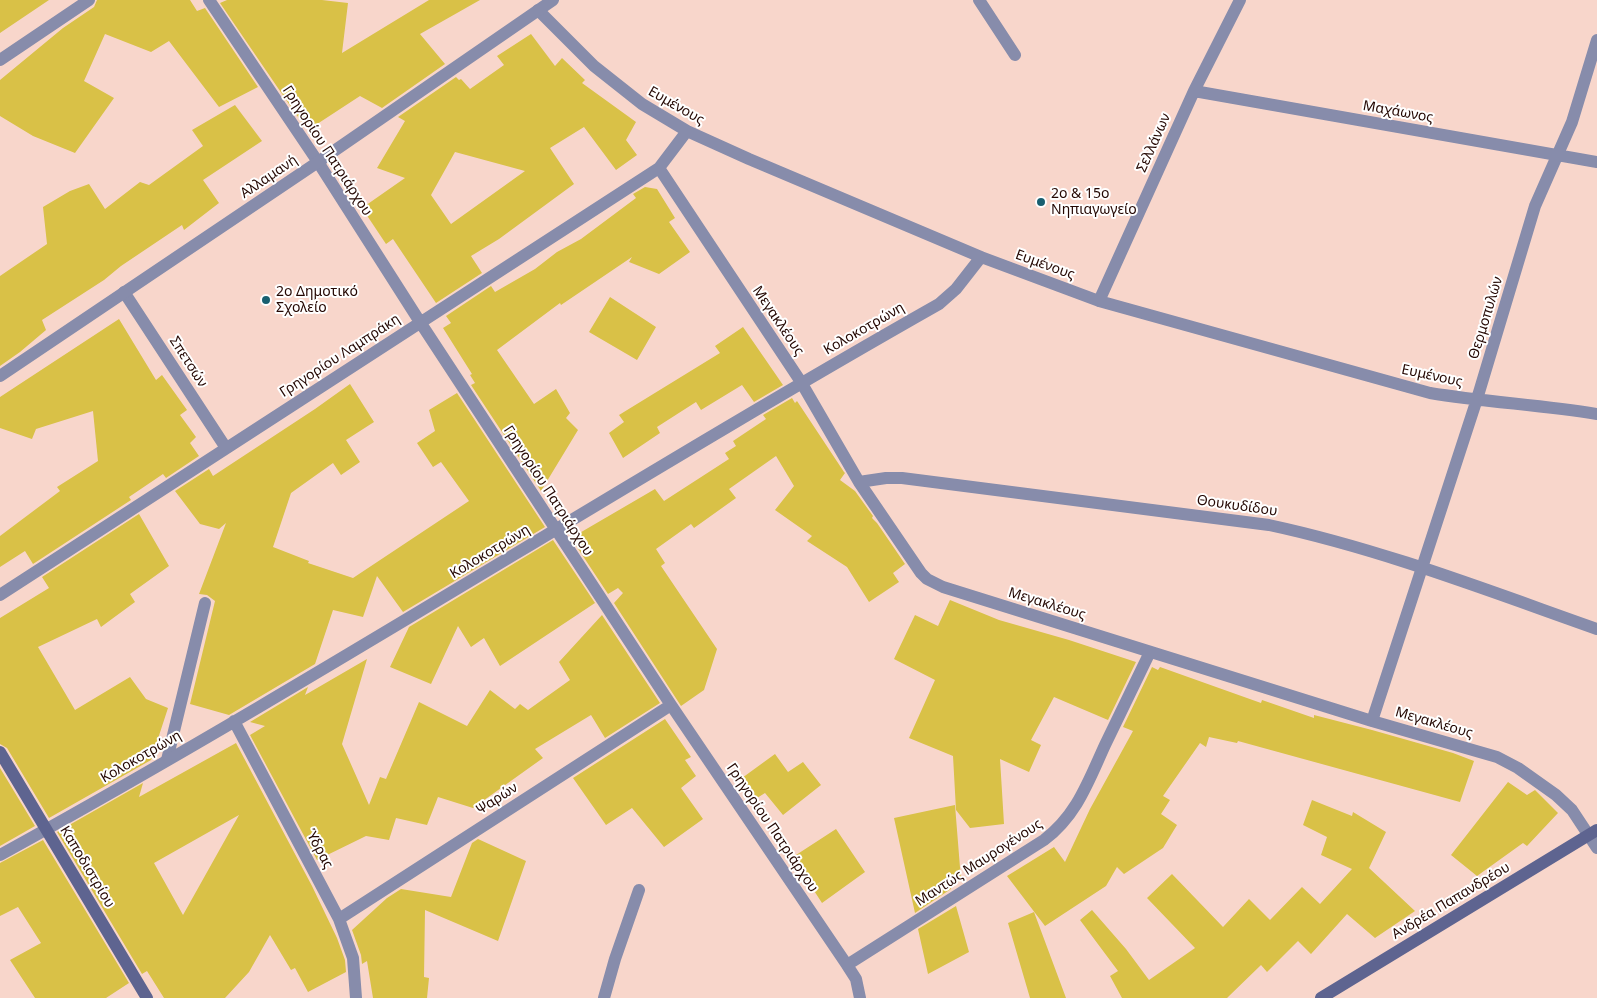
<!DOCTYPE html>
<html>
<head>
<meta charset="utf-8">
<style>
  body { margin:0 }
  canvas { display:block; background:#f8d6cb }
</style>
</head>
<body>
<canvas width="1597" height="998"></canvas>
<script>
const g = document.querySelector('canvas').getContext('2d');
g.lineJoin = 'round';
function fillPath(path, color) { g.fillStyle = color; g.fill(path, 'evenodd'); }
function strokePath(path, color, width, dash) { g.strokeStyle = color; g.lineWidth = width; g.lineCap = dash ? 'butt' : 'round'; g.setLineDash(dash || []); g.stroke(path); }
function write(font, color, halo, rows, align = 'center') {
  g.font = font + ' "Noto Sans",sans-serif'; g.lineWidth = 4; g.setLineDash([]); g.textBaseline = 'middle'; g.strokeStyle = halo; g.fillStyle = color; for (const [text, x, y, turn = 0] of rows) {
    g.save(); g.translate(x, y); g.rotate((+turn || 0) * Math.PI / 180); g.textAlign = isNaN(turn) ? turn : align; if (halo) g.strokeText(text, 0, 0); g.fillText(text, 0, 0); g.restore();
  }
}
fillPath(new Path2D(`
  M 0,0 L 49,0 L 0,33 Z
  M 97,0 L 190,0 L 197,11 L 205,8 L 258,87 L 219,107 L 169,41 L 151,52 L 105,34 L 84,81 L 114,98 L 75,153 L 33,136 L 0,116 L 0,80 L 63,28 L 94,7 Z
  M 227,0 L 322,0 L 348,3 L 342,53 L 429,0 L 480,0 L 420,34 L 445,64 L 382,108 L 360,96 L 308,130 L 295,113 L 220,3 Z
  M 531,34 L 555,66 L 562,58 L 585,80 L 582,83 L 636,122 L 626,140 L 637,155 L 616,170 L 584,127 L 550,148 L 574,184 L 499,239 L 471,256 L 482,273 L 436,303 L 393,239 L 386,244 L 362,208 L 405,178 L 377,168 L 405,121 L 398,117 L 456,77 L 459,80 L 461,79 L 470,89 L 504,65 L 497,56 ZM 455,152 L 525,171 L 451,224 L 431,195 Z
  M 235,105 L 262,141 L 203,180 L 219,203 L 184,230 L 182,225 L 121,266 L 104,280 L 42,320 L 46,330 L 20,352 L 0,366 L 0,276 L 47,244 L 43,207 L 70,191 L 89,184 L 105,209 L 140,182 L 149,185 L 203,146 L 192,130 Z
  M 645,187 L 657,189 L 675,218 L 669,222 L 690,252 L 659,274 L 629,262 L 632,257 L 561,305 L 560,303 L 497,350 L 534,404 L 556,389 L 570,413 L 566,418 L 578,430 L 541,491 L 471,385 L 475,383 L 470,375 L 472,374 L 443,328 L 451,323 L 446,316 L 491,286 L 495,292 L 535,269 L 557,252 L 581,239 L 636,198 L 633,194 Z
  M 610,297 L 656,327 L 637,360 L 589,332 Z
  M 119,319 L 156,380 L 162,375 L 187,410 L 180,415 L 196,437 L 190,443 L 199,456 L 166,478 L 163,474 L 129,497 L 131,500 L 33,564 L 25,551 L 0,567 L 0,536 L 60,491 L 57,487 L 98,461 L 93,411 L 36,429 L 32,439 L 0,428 L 0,397 Z
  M 743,327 L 783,385 L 754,402 L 742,385 L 701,410 L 696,402 L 657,427 L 660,433 L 623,458 L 609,433 L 624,422 L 619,415 L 720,353 L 715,346 Z
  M 350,384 L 374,422 L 346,440 L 360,462 L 341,475 L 333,463 L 291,493 L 273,547 L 309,561 L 308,563 L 353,578 L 469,501 L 441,462 L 433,467 L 417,443 L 435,431 L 429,410 L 457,393 L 545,527 L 403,612 L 377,576 L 363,617 L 333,610 L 315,664 L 229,715 L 190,704 L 215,601 L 207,595 L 199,594 L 226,523 L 219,529 L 200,524 L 175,491 L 209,469 L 213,476 L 315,409 Z
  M 792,398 L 795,403 L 797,401 L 844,472 L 845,473 L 840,480 L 855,491 L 873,516 L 872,518 L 877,523 L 905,564 L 893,573 L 899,582 L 869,602 L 847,567 L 807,541 L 812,536 L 775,510 L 794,486 L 776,456 L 729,489 L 736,498 L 694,528 L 691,524 L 656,549 L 665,563 L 661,566 L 717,649 L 704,690 L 681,706 L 614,603 L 623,593 L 618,588 L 608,594 L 571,538 L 655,489 L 664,501 L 729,459 L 725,453 L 736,446 L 733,441 L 766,419 L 763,415 Z
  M 139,514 L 169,566 L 130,594 L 135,602 L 101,627 L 97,619 L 38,647 L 75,710 L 130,677 L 146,699 L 168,708 L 151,760 L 49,818 L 7,748 L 0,744 L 0,618 L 49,588 L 42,577 Z
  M 553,540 L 595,603 L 500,666 L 484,638 L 471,647 L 458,626 L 431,684 L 390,667 L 409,627 Z
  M 950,600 L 999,620 L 1069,640 L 1136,662 L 1108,720 L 1054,697 L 1031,740 L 1041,745 L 1029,772 L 1000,759 L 1004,824 L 970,828 L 956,810 L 953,756 L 909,738 L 935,680 L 894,659 L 915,615 L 938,626 Z
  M 602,615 L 660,703 L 605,738 L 591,715 L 535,749 L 543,758 L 473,808 L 438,797 L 427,825 L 396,818 L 389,840 L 366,836 L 317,860 L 250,735 L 265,726 L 250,722 L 308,687 L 305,695 L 367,659 L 342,744 L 369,805 L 380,777 L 386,779 L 419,702 L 467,726 L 490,690 L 515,709 L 520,704 L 528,710 L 570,680 L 559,662 Z
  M 1152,667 L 1158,670 L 1160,667 L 1261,703 L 1262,700 L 1314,718 L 1314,715 L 1372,730 L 1453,753 L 1474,761 L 1460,802 L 1238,741 L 1237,743 L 1209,737 L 1206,747 L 1200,743 L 1163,796 L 1170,800 L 1161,814 L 1177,825 L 1163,848 L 1124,874 L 1117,867 L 1106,886 L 1045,926 L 1007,876 L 1054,847 L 1065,862 L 1090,809 L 1133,731 L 1123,727 Z
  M 665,719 L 691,757 L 685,760 L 696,776 L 681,788 L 703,819 L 664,847 L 632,808 L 606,825 L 573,778 Z
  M 236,743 L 312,886 L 337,938 L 345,960 L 346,972 L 308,992 L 295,968 L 291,970 L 270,935 L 249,972 L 225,998 L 164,998 L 147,971 L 142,974 L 57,832 L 143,783 L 139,797 ZM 239,815 L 183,915 L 154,863 Z
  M 775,754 L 788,772 L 803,762 L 821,785 L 783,815 L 765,793 L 757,798 L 742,778 Z
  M 0,768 L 35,826 L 0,846 Z
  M 1508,782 L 1527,795 L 1535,790 L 1558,813 L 1527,846 L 1523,843 L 1477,876 L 1451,855 Z
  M 1312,800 L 1352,816 L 1353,812 L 1386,832 L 1369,868 L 1415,911 L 1375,938 L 1347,914 L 1311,954 L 1298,941 L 1267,972 L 1261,965 L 1227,998 L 1122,998 L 1110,976 L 1118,971 L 1080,920 L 1092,910 L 1126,949 L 1149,980 L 1195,948 L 1147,898 L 1172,874 L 1223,927 L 1249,899 L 1270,920 L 1302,887 L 1320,904 L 1352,869 L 1321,855 L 1327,837 L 1303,825 Z
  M 955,805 L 961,880 L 950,886 L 951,889 L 915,913 L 894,818 Z
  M 836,829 L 865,872 L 822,903 L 796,863 L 796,855 Z
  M 478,839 L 526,861 L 498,941 L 425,910 L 424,977 L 429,978 L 427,998 L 373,998 L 367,961 L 362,964 L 361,955 L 352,930 L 387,898 L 401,889 L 451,897 L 472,843 Z
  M 43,840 L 129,983 L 106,998 L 35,998 L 10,960 L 41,943 L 18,907 L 0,916 L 0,863 Z
  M 956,906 L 969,952 L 928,974 L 918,929 Z
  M 1034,912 L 1066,998 L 1030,998 L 1008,923 Z`), '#d9c147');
strokePath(new Path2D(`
  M 167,760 L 205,603`), '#878cab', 12);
strokePath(new Path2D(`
  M 604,998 L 615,959 L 639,890`), '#878cab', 12);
strokePath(new Path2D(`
  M 209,0 L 318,162 L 420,322 L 671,705 L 847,965 L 856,979 L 860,998
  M 979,0 L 1015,55
  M 538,10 L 594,66 L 642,104 L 687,131 L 749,159 L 981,257 L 1099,301 L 1430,393 C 1485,402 1541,405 1597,414
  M 0,60 L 89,0
  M 1194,91 L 1597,162
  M 659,168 L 801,382 L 859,482 L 921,573 L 927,579 L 943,587 L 1372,721 L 1497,757 L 1518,768 L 1556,795 L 1572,810 L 1597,848
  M 124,292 L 226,448
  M 1099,301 L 1194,91 L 1240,0
  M 859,482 L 886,478 L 902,478 L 1269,525 C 1381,549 1489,591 1597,629
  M 0,595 L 659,168 L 687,131
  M 234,721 L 339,919 L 353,958 L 356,998
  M 1372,721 L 1477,399 L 1535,206 L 1572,122 L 1597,40
  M 0,855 C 318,680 623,483 939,304 L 956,289 L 981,257
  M 339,919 L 671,705
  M 847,965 L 1044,840 C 1077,815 1088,782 1105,745 C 1120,714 1135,683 1150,652`), '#878cab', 12);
strokePath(new Path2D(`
  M 0,376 L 318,162 L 553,0`), '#878cab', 12);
strokePath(new Path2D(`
  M 0,752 L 147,998
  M 1321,998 L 1597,830`), '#5e6490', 12);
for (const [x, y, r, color] of [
  [1041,202,5,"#195f70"],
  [266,300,5,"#195f70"]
]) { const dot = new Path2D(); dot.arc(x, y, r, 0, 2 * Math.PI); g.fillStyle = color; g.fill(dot); strokePath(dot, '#fff', 2); }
write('14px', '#240702', '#fff', [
  ["Ευμένους",676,106,30],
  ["Μαχάωνος",1398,112,10],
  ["Σελλάνων",1154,143,-66],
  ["Γρηγορίου Πατριάρχου",327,151,57],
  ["Αλλαμανή",269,177,-34],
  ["Ευμένους",1045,265,20],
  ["Θερμοπυλών",1486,318,-73],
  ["Μεγακλέους",778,321,56],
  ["Κολοκοτρώνη",864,329,-30],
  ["Γρηγορίου Λαμπράκη",340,356,-33],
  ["Σπετσών",188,362,57],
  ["Ευμένους",1432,376,12],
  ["Γρηγορίου Πατριάρχου",548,491,57],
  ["Θουκυδίδου",1237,506,8],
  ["Κολοκοτρώνη",490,552,-31],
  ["Μεγακλέους",1047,604,17],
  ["Μεγακλέους",1434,723,16],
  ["Κολοκοτρώνη",141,757,-30],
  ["Ψαρών",497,799,-33],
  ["Γρηγορίου Πατριάρχου",772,828,56],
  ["Ύδρας",319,849,62],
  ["Μαντώς Μαυρογένους",979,863,-33],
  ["Καποδιστρίου",87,867,59],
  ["Ανδρέα Παπανδρέου",1451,901,-31]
]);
write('14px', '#240702', '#fff', [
  ["2ο & 15ο",1051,194],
  ["Νηπιαγωγείο",1051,210],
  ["2ο Δημοτικό",276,292],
  ["Σχολείο",276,308]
], 'left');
</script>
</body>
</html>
